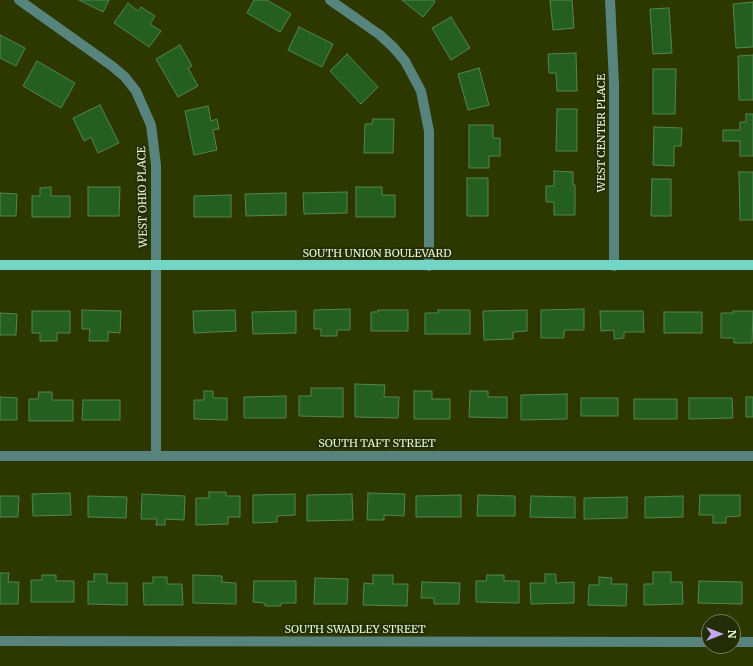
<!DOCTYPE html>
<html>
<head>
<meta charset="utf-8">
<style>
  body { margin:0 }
  #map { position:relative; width:753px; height:666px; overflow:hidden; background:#2c3800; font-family:Merriweather,serif }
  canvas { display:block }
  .north { position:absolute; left:701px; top:614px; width:40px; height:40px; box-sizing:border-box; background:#232d07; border:1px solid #737d58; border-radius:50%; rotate:90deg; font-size:11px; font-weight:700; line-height:16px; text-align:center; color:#eaf6d2 }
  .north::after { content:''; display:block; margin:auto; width:14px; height:18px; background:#c4a7f1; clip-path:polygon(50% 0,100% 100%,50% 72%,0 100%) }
</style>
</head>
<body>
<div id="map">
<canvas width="753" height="666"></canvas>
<div class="north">N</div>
</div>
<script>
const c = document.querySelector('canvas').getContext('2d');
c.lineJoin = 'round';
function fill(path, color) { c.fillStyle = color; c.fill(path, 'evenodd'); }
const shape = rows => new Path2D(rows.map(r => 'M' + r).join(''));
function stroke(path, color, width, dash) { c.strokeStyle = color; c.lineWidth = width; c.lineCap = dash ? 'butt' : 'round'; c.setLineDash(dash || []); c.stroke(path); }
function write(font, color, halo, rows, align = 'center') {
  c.font = font + ' Merriweather,serif'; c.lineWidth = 3.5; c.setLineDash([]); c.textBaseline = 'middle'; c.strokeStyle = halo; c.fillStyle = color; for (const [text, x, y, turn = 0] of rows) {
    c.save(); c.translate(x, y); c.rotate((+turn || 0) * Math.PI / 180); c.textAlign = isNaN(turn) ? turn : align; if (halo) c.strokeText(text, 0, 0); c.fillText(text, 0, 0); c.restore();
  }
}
const building = shape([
  [79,0,109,0,103,12,79,0],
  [254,0,267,0,291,14,280,32,247,13,254,0],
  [402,0,434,0,435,2,423,17,402,0],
  [550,0,572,0,574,28,553,30,550,0],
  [753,2,753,47,736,48,733,4,753,2],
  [128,3,138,11,141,7,155,16,150,24,161,31,149,47,114,23,128,3],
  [669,8,672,53,653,54,650,9,669,8],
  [451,17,470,48,451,60,432,28,451,17],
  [299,27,333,44,322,67,288,50,299,27],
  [0,35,25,48,16,66,0,58,0,35],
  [180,45,192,66,188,68,198,86,178,97,156,59,180,45],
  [576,53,577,91,557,91,556,73,549,73,548,54,576,53],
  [347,54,378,87,361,104,330,71,347,54],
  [753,55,753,100,739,100,738,56,753,55],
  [37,61,75,83,61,108,23,86,37,61],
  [479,68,489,105,468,110,458,74,479,68],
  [653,69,676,69,675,114,653,114,653,69],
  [100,105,119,143,98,153,91,137,84,141,73,118,100,105],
  [208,106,211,121,217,119,219,129,213,130,217,150,194,155,185,111,208,106],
  [557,109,577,109,577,151,556,151,557,109],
  [746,114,753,114,753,156,740,156,740,141,723,141,723,130,740,130,740,122,746,122,746,114],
  [373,119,394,119,393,153,364,153,365,124,372,124,373,119],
  [469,125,493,125,493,138,500,138,500,156,489,156,489,168,469,168,469,125],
  [654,127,682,128,681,146,674,146,674,166,653,165,654,127],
  [554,171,573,172,573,185,575,185,575,215,554,215,554,202,546,202,546,186,554,186,554,171],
  [739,172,753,172,753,220,740,220,739,172],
  [467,178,488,178,488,216,467,216,467,178],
  [652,179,671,179,671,216,651,216,652,179],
  [51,187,51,196,70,196,70,217,32,217,32,196,40,196,40,188,51,187],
  [88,187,120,187,119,216,88,216,88,187],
  [356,187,382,187,382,195,395,195,395,217,356,217,356,187],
  [347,192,347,213,304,214,303,193,347,192],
  [0,193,17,194,16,216,0,216,0,193],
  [286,193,286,215,246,216,245,194,286,193],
  [231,195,231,217,194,217,194,196,231,195],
  [350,309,350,330,337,330,337,336,321,336,321,329,314,329,314,310,350,309],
  [584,309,584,330,564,330,564,338,541,338,541,310,584,309],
  [82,310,121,311,120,333,108,332,108,341,89,341,90,329,82,329,82,310],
  [235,310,236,331,194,333,193,311,235,310],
  [378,310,408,310,408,331,371,331,371,312,378,312,378,310],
  [438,310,470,310,470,334,425,334,425,313,438,313,438,310],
  [527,310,527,331,513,332,513,339,484,340,483,311,527,310],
  [32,311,70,311,70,333,57,333,57,341,40,341,40,333,32,333,32,311],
  [296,311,296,333,253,334,252,312,296,311],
  [600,311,643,311,644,332,624,332,624,338,614,339,614,330,601,331,600,311],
  [733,311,753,311,752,343,734,343,734,338,721,338,721,313,734,313,733,311],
  [664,312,702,312,702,333,664,333,664,312],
  [0,313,17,314,16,335,0,335,0,313],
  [355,384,385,385,384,397,399,397,398,418,355,417,355,384],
  [311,388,343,388,343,417,299,416,299,396,311,396,311,388],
  [204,391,213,391,213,398,227,398,227,420,194,419,194,400,204,400,204,391],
  [414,391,432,391,432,399,450,399,450,419,414,419,414,391],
  [470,391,488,391,488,397,507,397,507,418,469,417,470,391],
  [39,392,52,392,52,400,73,400,73,421,29,421,29,399,38,399,39,392],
  [567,394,567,419,521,420,521,395,567,394],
  [286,396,286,418,244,418,244,397,286,396],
  [0,397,17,398,17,420,0,420,0,397],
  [746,397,753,397,753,417,746,417,746,397],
  [581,398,618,398,618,416,581,416,581,398],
  [689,398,732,398,733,418,689,419,689,398],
  [634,399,677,399,677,419,634,419,634,399],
  [83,400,120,400,120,420,82,420,83,400],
  [209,492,226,492,226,496,240,496,240,517,228,517,228,524,196,525,196,498,209,498,209,492],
  [70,493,71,515,33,516,32,494,70,493],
  [368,493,405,494,404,516,384,515,384,520,367,520,368,493],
  [142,494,185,496,184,520,165,519,165,525,156,525,157,519,141,519,142,494],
  [295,494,295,515,277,516,277,522,253,523,253,495,295,494],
  [352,494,353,520,307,521,307,495,352,494],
  [461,495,461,517,416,517,416,496,461,495],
  [478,495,515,496,515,516,477,516,478,495],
  [700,495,740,495,740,516,726,517,726,523,713,523,713,515,699,515,700,495],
  [0,496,19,496,18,517,0,517,0,496],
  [88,496,127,497,126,518,88,517,88,496],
  [531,496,575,497,575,518,530,517,531,496],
  [683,496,683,517,645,518,645,497,683,496],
  [627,497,627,518,584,519,584,498,627,497],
  [653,572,671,572,671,582,682,582,683,604,644,605,644,584,653,584,653,572],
  [0,573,9,573,8,582,19,582,18,604,0,604,0,573],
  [94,574,107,574,107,583,127,583,127,605,88,604,88,581,94,582,94,574],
  [545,574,556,574,556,583,574,582,574,603,531,604,530,583,545,583,545,574],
  [42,575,56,575,56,581,74,581,74,602,31,602,31,580,42,580,42,575],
  [193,575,222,576,222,582,236,583,236,604,193,603,193,575],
  [373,575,393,575,393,584,408,584,407,606,363,605,364,583,373,584,373,575],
  [487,575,504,575,504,581,519,581,519,603,476,602,476,581,486,581,487,575],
  [153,577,167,577,167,584,182,584,183,605,144,605,143,583,153,583,153,577],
  [599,577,612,578,611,584,627,584,626,606,588,605,589,585,599,585,599,577],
  [315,578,348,579,347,604,314,604,315,578],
  [254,581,296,581,296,603,281,603,281,606,265,606,265,603,253,602,254,581],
  [699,581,742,582,742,604,698,603,699,581],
  [422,582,460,583,459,604,434,604,434,598,421,598,422,582]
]);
const minor = shape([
  [19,0,112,66,125,77,136,91,151,125,156,165,156,456],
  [330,0,380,35,393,47,405,61,421,91,429,131,429,266],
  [610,0,614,84,614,266],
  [0,456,753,456],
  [0,641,709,642],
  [733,642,753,642]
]);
const major = shape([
  [0,265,753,265]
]);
const streetNames = [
  ["WEST CENTER PLACE",602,133,-90],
  ["WEST OHIO PLACE",143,197,-91],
  ["SOUTH UNION BOULEVARD",377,254],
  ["SOUTH TAFT STREET",377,444],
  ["SOUTH SWADLEY STREET",355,630]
];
fill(building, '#245f20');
stroke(building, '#54864f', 1);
stroke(minor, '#57847c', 10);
stroke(major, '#72d5c5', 10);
write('11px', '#eaf6d2', '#232d07', streetNames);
</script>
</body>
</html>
